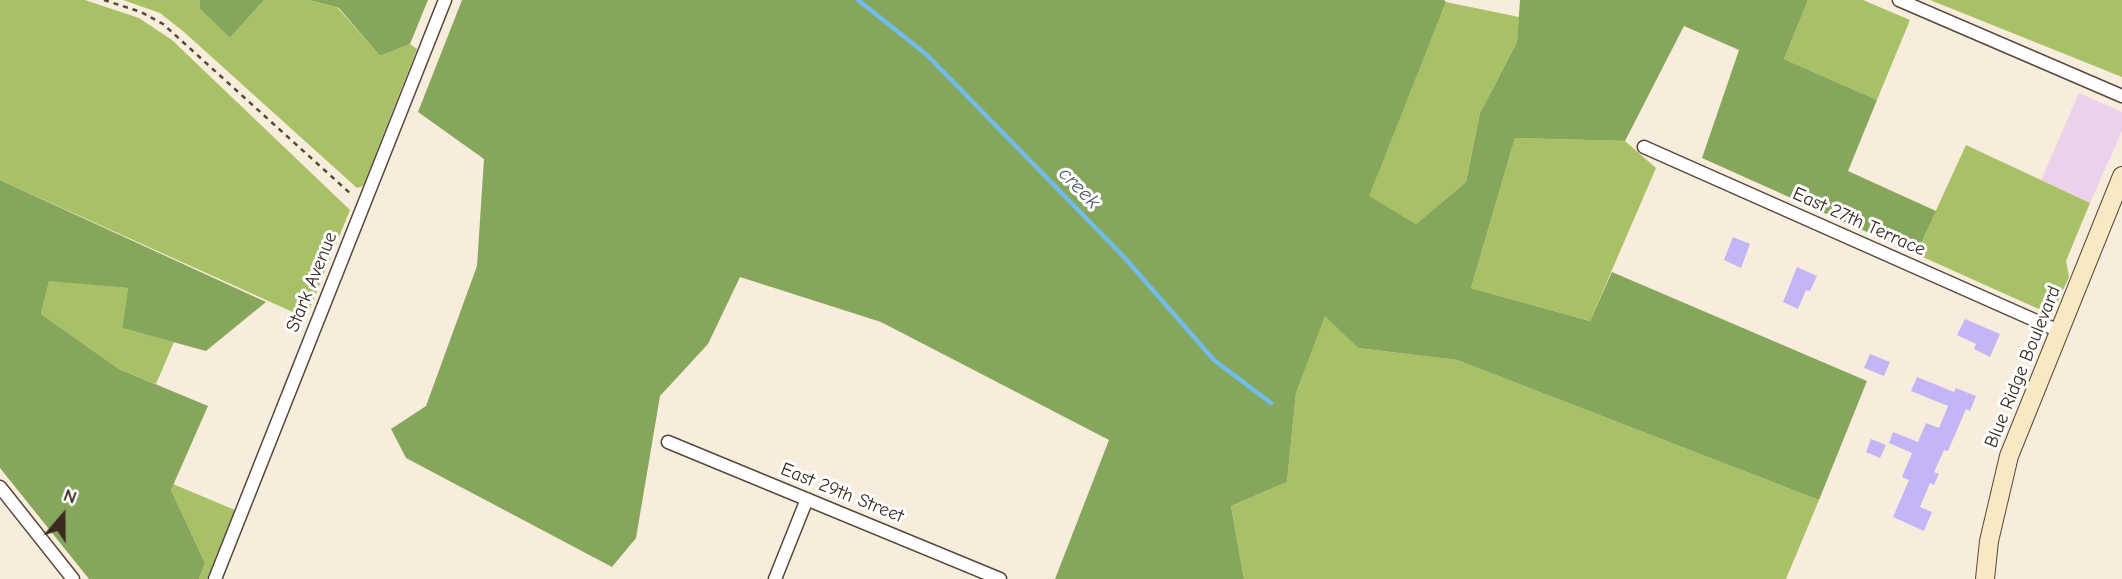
<!DOCTYPE html>
<html>
<head>
<meta charset="utf-8">
<style>
  body { margin:0 }
  #map { position:relative; width:2122px; height:579px; overflow:hidden; background:#f8eddc; font-family:"Comic Neue",sans-serif }
  canvas { display:block }
  .north { position:absolute; left:28px; top:481px; width:70px; height:70px; -webkit-text-stroke:5px #fff; paint-order:stroke; rotate:20deg; font-size:19px; font-weight:700; line-height:28px; text-align:center; color:#3b2a1e }
  .north::after { content:''; display:block; margin:auto; width:24px; height:32px; background:#3b2a1e; clip-path:polygon(50% 0,100% 100%,50% 72%,0 100%) }
</style>
</head>
<body>
<div id="map">
<canvas width="2122" height="579"></canvas>
<div class="north">N</div>
</div>
<script>
const c = document.querySelector('canvas').getContext('2d');
c.lineJoin = 'round';
function fill(path, color) { c.fillStyle = color; c.fill(path, 'evenodd'); }
const shape = rows => new Path2D(rows.map(r => 'M' + r).join(''));
function stroke(path, color, width, dash) { c.strokeStyle = color; c.lineWidth = width; c.lineCap = dash ? 'butt' : 'round'; c.setLineDash(dash || []); c.stroke(path); }
function write(font, color, halo, rows, align = 'center') {
  c.font = font + ' "Comic Neue",sans-serif'; c.lineWidth = 6; c.setLineDash([]); c.textBaseline = 'middle'; c.strokeStyle = halo; c.fillStyle = color; for (const [text, x, y, turn = 0] of rows) {
    c.save(); c.translate(x, y); c.rotate((+turn || 0) * Math.PI / 180); c.textAlign = isNaN(turn) ? turn : align; if (halo) c.strokeText(text, 0, 0); c.fillText(text, 0, 0); c.restore();
  }
}
const built = shape([
  [2079,93,2122,112,2122,131,2090,203,2041,180]
]);
const green = shape([
  [0,0,85,0,139,18,172,40,350,210,306,318,0,180],
  [123,0,200,0,200,9,230,38,264,0,309,0,338,8,380,56,410,44,417,49,363,186,357,188,184,32,160,13],
  [1808,0,1863,0,1910,20,1877,100,1784,59],
  [1930,0,2122,0,2122,77],
  [1446,2,1519,17,1517,42,1480,113,1466,182,1416,224,1368,196],
  [1515,138,1625,141,1656,168,1590,321,1471,288],
  [1966,145,2090,203,2066,261,2069,277,2052,315,1916,254],
  [49,280,128,288,122,328,174,342,156,384,119,369,41,314],
  [1325,315,1358,348,1457,360,1819,500,1786,579,1244,579,1231,506,1287,482,1296,393],
  [173,484,235,510,207,579,199,579,205,563,171,490]
]);
const forest = shape([
  [200,0,264,0,230,38,200,9],
  [309,0,428,0,410,44,380,56,339,8],
  [462,0,1444,0,1446,2,1369,196,1416,224,1466,182,1480,113,1517,42,1520,0,1808,0,1784,59,1877,100,1848,171,1936,211,1916,254,1702,158,1739,50,1684,26,1625,141,1515,138,1471,288,1590,321,1612,272,1867,381,1819,500,1457,360,1358,348,1325,316,1296,393,1287,482,1231,506,1244,579,1055,579,1109,440,881,322,740,277,708,344,660,396,636,538,612,567,406,458,391,429,426,406,477,266,484,159,418,112],
  [0,180,266,302,206,351,122,328,128,288,49,281,41,314,119,369,208,406,171,490,205,563,199,579,89,579,0,468]
]);
const stream = shape([
  [858,0,926,54,1124,257,1214,360,1271,403]
]);
const building = shape([
  [1733,237,1750,244,1741,268,1724,260],
  [1797,267,1817,276,1810,291,1806,290,1798,309,1783,302],
  [1965,319,2000,334,1990,357,1974,349,1976,344,1957,335],
  [1870,354,1890,362,1884,376,1864,368],
  [1917,377,1954,392,1956,388,1976,396,1970,411,1966,409,1948,451,1944,450,1934,472,1939,474,1934,485,1930,483,1920,507,1932,512,1924,531,1893,517,1909,480,1902,477,1912,453,1889,443,1893,432,1918,442,1926,423,1939,428,1948,406,1911,391],
  [1871,439,1886,445,1880,458,1866,452]
]);
const path = shape([
  [104,0,141,12,163,24,352,195]
]);
const street = shape([
  [1899,0,2122,96],
  [1644,147,2059,331],
  [668,442,1000,579],
  [0,487,73,579],
  [215,579,445,0],
  [775,579,807,499]
]);
const secondary = shape([
  [1985,579,1989,541,2009,456,2122,176]
]);
const streetNames = [
  ["East 27th Terrace",1859,222,24],
  ["Stark Avenue",312,282,-68],
  ["Blue Ridge Boulevard",2023,367,-68],
  ["East 29th Street",842,493,22]
];
const waterNames = [
  ["creek",1079,188,46]
];
fill(built, '#ecd1ea');
fill(green, '#a9c166');
fill(forest, '#86a75b');
stroke(stream, '#72bceb', 4.5);
fill(building, '#c4b5f7');
stroke(street, '#57473a', 15);
stroke(secondary, '#57473a', 20);
stroke(path, '#57473a', 2.5, [5, 5]);
stroke(street, '#fff', 12);
stroke(secondary, '#f8e8c3', 18);
write('19px', '#3b2a1e', '#fff', streetNames);
write('italic 21px', '#4e5d66', '#fff', waterNames);
</script>
</body>
</html>
